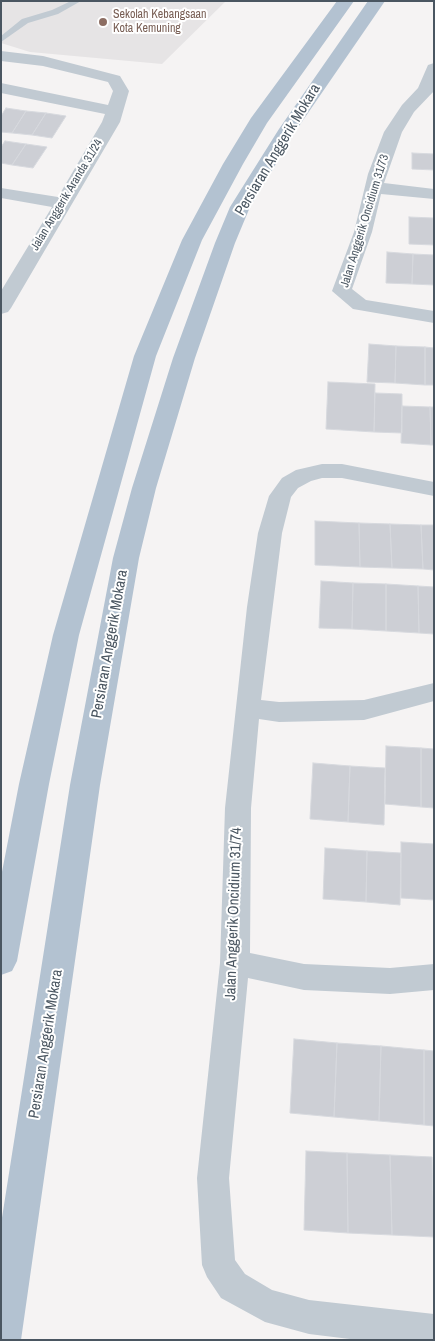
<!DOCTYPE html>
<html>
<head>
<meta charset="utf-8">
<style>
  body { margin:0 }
  #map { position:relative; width:435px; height:1341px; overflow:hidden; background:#f5f3f3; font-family:"Archivo Narrow",sans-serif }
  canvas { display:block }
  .frame { position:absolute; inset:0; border:2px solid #4a5661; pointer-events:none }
</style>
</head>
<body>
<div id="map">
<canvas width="435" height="1341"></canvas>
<div class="frame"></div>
</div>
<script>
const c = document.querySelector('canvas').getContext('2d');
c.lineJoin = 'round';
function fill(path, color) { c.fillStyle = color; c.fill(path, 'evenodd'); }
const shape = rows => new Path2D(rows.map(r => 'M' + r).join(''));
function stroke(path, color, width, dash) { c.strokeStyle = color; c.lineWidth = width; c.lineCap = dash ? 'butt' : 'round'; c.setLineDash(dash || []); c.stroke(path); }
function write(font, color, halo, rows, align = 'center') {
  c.font = font + ' "Archivo Narrow",sans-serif'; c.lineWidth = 4; c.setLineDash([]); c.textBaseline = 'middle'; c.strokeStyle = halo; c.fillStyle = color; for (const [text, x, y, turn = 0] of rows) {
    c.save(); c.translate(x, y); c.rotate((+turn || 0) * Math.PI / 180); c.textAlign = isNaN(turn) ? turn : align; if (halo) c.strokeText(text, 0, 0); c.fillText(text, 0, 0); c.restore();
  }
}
const education = shape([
  [1,1,226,1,162,64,30,52,1,43]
]);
const building = shape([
  [6,108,26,111,12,133,1,132,1,116,6,108],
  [26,111,46,113,32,135,12,133,26,111],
  [46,113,66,116,52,138,32,135,46,113],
  [5,141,26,144,12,165,1,163,1,147,5,141],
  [26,144,47,147,33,168,12,165,26,144],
  [412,153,434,154,434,170,412,169,412,153],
  [409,217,433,218,434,245,409,244,409,217],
  [387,252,413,254,412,284,386,283,387,252],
  [413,254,434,255,434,285,412,284,413,254],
  [369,344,396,346,395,383,367,382,369,344],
  [396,346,425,347,425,385,395,383,396,346],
  [425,347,434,348,434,385,425,385,425,347],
  [328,382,375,384,374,432,326,429,328,382],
  [375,393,402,394,402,433,374,432,375,393],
  [402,406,430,407,431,445,401,443,402,406],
  [430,407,434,407,434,445,431,445,430,407],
  [315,521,359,523,360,567,315,565,315,521],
  [359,523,390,524,392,568,360,567,359,523],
  [390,524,421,525,423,569,392,568,390,524],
  [421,525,434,525,434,570,423,569,421,525],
  [321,581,353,583,352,629,319,628,321,581],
  [353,583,386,584,386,631,352,629,353,583],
  [386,584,418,586,419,633,386,631,386,584],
  [418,586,434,587,434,634,419,633,418,586],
  [386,746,421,748,421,807,385,804,386,746],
  [421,748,434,749,434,808,421,807,421,748],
  [313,763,350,766,348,822,310,819,313,763],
  [350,766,385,768,384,825,348,822,350,766],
  [401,842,434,844,434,900,401,898,401,842],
  [325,848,367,851,366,902,323,899,325,848],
  [367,851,401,853,400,905,366,902,367,851],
  [294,1039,337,1043,334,1117,290,1113,294,1039],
  [337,1043,381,1046,379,1121,334,1117,337,1043],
  [381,1046,424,1050,424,1125,379,1121,381,1046],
  [424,1050,434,1051,434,1126,424,1125,424,1050],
  [306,1151,347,1153,348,1233,304,1230,306,1151],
  [347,1153,390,1155,392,1235,348,1233,347,1153],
  [390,1155,432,1157,434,1237,392,1235,390,1155]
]);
const service = shape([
  [71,1,81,1,58,14,28,23,1,42,1,36,22,19,52,10,71,1]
]);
const minor = shape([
  [1,51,43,56,120,76,129,91,120,122,11,308,8,312,1,314,1,291,52,207,1,198,1,188,58,197,102,122,105,114,1,93,1,83,108,105,113,91,108,82,84,76,43,66,1,61,1,51],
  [434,63,434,91,414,112,402,132,384,183,434,189,434,199,381,194,372,232,352,289,366,300,434,311,434,323,353,309,332,291,354,232,368,174,384,132,402,105,418,88,428,65,434,63],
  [322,464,342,464,434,482,434,496,342,478,322,478,311,481,298,488,291,497,282,533,261,700,279,702,364,700,434,683,434,701,364,720,279,722,259,719,251,808,250,953,304,964,390,968,434,964,434,990,390,994,304,990,248,978,229,1178,235,1260,245,1274,272,1290,309,1300,434,1314,434,1340,358,1340,309,1334,265,1322,221,1298,207,1277,202,1265,197,1178,220,963,225,808,247,607,258,533,269,496,282,478,296,470,322,464]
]);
const primary = shape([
  [337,1,354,1,267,123,243,164,202,240,156,356,79,635,49,784,17,961,12,971,1,975,1,877,19,784,53,635,134,356,182,240,223,164,251,118,337,1],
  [368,1,385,1,297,129,250,207,235,243,195,358,156,488,139,558,100,785,21,1340,1,1340,1,1224,70,785,113,558,132,488,173,358,215,243,230,207,279,129,368,1]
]);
const markers = [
  [103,22,5,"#8d6e63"]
];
const farEducationnames = [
  ["Sekolah Kebangsaan",113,15],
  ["Kota Kemuning",113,29]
];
const farStreetnames = [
  ["Jalan Anggerik Aranda 31/24",67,195,-59],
  ["Jalan Anggerik Oncidium 31/73",365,221,-73]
];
const streetNames = [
  ["Persiaran Anggerik Mokara",278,150,-59],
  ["Persiaran Anggerik Mokara",110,644,-80],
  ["Jalan Anggerik Oncidium 31/74",234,914,-88],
  ["Persiaran Anggerik Mokara",46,1044,-81]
];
fill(education, '#e6e4e5');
fill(building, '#cdcfd5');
stroke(building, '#d7d9de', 1);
fill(service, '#c1cad2');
fill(minor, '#c1cad2');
fill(primary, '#b3c2d1');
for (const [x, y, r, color] of markers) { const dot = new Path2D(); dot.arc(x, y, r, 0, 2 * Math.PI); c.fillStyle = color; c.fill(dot); stroke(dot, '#fff', 2); }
write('12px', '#785e54', '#fff', farEducationnames, 'left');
write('12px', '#4a5661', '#fff', farStreetnames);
write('15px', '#4a5661', '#fff', streetNames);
</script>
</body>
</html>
